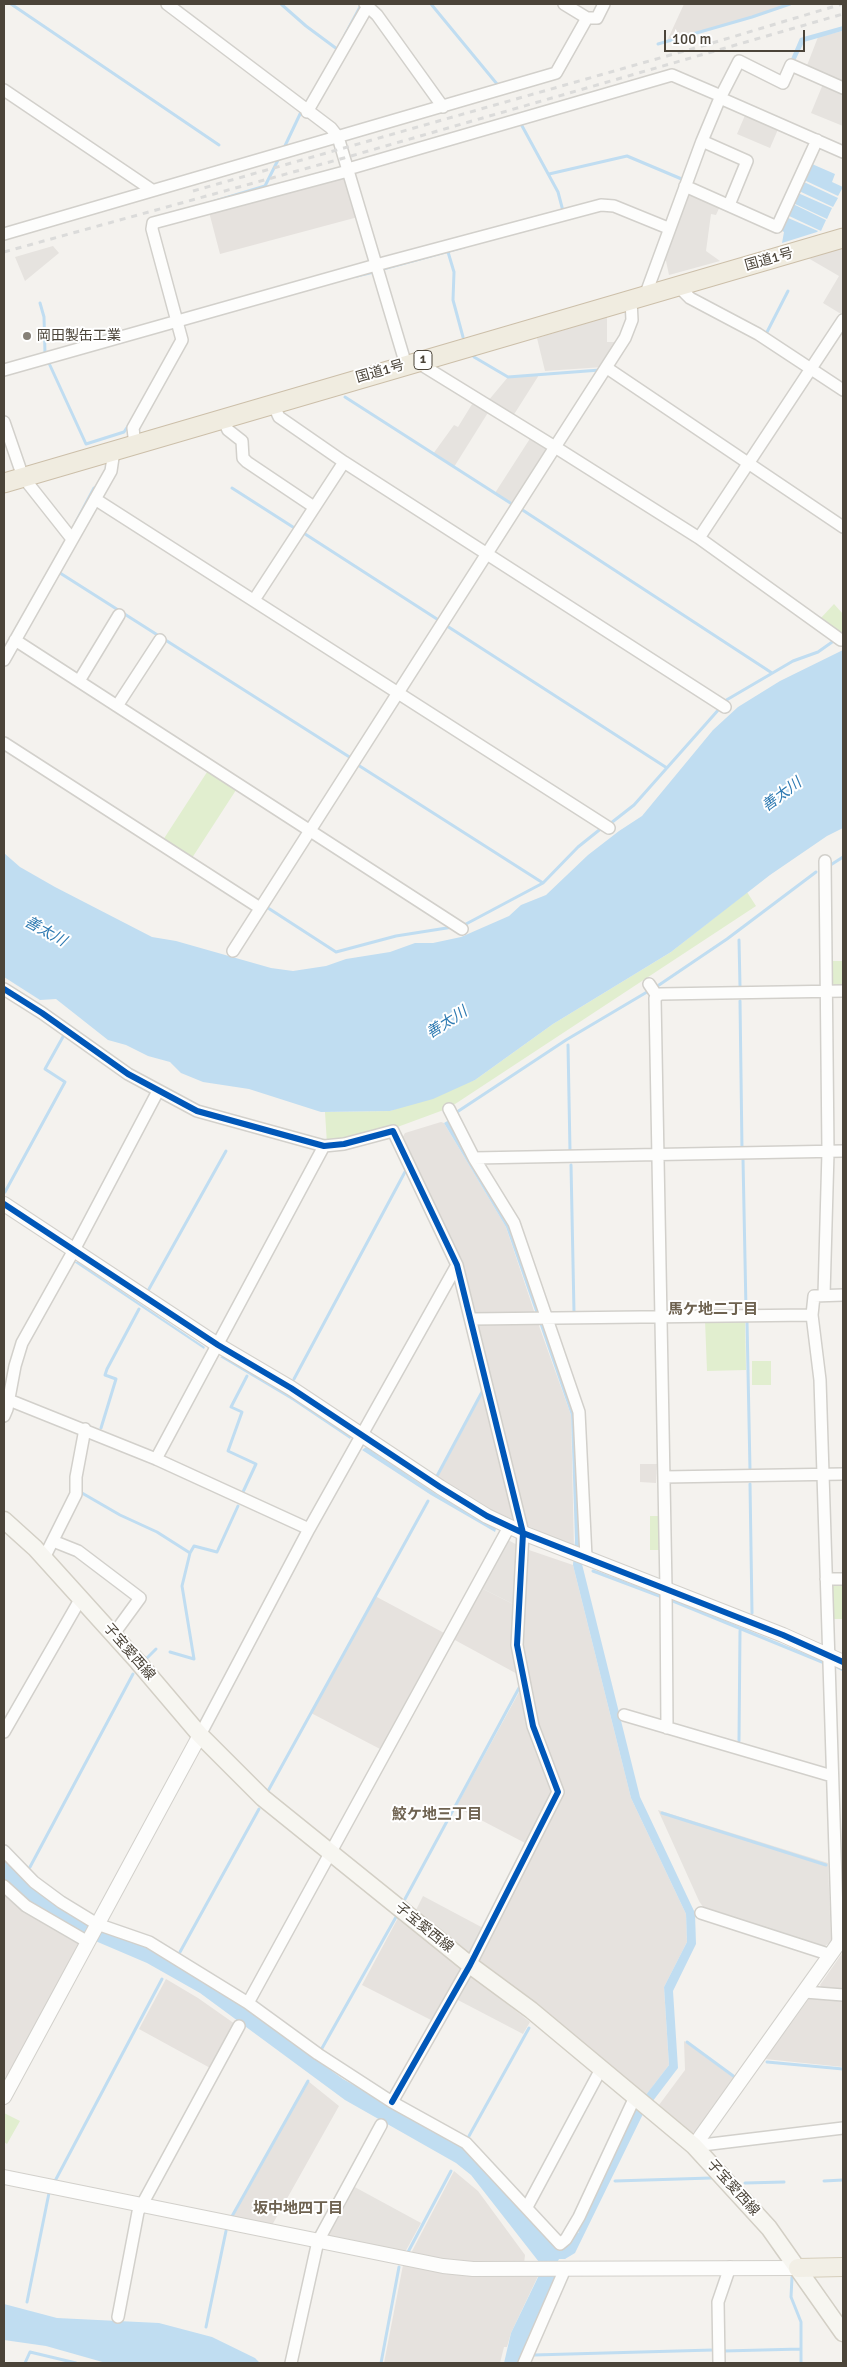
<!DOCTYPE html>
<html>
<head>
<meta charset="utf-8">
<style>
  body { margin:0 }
  #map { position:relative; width:847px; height:2367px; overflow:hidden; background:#f4f2ee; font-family:Signika,sans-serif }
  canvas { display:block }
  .frame { position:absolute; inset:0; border:5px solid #4b4439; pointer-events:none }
  .scale { position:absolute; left:664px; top:30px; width:141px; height:22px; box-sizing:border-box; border:2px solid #4b4439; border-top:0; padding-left:6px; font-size:15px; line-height:18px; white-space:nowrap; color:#4b4439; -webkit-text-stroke:4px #fff; paint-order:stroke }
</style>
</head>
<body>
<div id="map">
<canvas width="847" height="2367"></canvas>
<div class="frame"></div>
<div class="scale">100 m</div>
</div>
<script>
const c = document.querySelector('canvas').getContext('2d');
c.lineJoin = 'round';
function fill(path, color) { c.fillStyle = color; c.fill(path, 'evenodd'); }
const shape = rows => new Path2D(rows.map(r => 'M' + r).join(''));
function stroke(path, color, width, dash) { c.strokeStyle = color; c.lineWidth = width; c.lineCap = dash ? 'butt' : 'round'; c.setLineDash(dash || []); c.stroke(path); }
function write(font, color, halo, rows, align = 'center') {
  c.font = font + ' Signika,"Noto Sans JP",sans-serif'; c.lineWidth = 4; c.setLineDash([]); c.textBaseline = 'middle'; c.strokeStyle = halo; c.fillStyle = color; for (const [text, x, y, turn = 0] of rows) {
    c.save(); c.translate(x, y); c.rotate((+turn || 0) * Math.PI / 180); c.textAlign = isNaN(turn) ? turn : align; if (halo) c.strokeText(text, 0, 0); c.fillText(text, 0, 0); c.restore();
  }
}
const industrial = shape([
  [684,4,790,4,752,17,667,41],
  [338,175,347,179,358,217,220,254,209,212],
  [441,1122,444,1123,506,1227,535,1314,479,1314,472,1309,402,1138,405,1133],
  [478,1323,538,1323,571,1415,574,1548,528,1526,523,1516,475,1325],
  [484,1390,515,1512,512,1519,492,1511,437,1478],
  [640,1464,657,1464,656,1483,640,1482],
  [526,1549,573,1565,631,1798,686,1914,687,1942,664,1987,669,2065,646,2095,527,1996,477,1960,564,1793,537,1725,520,1643],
  [481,1588,517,1606,521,1676,453,1639],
  [375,1596,446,1634,382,1750,311,1713],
  [523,1685,555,1795,527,1844,456,1807],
  [4,1891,82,1941,4,2087],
  [398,1918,461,1968,431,2020,362,1985],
  [843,1952,843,1991,822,1989,820,1985],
  [166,1979,198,1998,235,2024,212,2069,139,2029],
  [810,1997,843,2000,843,2067,765,2059],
  [684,2041,737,2080,701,2130,692,2133,659,2105,685,2070],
  [308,2081,339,2106,271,2227,231,2219],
  [454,2171,478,2191,525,2255,524,2264,451,2262,410,2255],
  [403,2265,444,2271,539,2274,511,2333,507,2347,504,2347,500,2363,384,2363]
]);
const green = shape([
  [834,604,843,614,843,632,840,635,819,620],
  [209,769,238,787,192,858,163,840],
  [747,892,756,906,449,1108,392,1129,327,1144,325,1112,390,1111,475,1080,553,1024,671,952],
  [830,961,843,961,843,985,835,986,830,980],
  [745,1319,746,1370,707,1371,705,1320],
  [752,1361,771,1361,771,1385,752,1385],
  [650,1516,659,1516,660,1550,650,1550],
  [836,1583,843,1583,843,1619,832,1619,831,1587],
  [4,2113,20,2121,7,2144,4,2142]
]);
const parking = shape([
  [842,31,843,33,843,85,806,68,818,37],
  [823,84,843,93,843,126,811,113],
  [746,113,779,127,770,148,737,134],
  [690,190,721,204,716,215,711,214,706,251,720,261,669,275,666,261,662,259],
  [53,246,59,253,25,281,15,257],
  [843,247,843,311,841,314,823,303,839,276,808,258],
  [607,317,607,342,618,342,603,367,545,371,537,338],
  [539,375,513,416,488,401,508,377],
  [474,401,489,411,454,467,433,454,454,425,458,427],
  [531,437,548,447,548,451,515,506,495,493],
  [508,1540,521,1547,517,1606,481,1588],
  [658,1810,828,1863,831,1942,822,1948,705,1910,699,1901],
  [423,1896,485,1929,470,1956,415,1912],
  [469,1974,530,2022,523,2034,456,1999],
  [351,2185,421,2223,404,2254,325,2238]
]);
const water = shape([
  [843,26,843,33,842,31,804,42,795,61,791,59,800,38],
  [812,164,835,174,832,182,843,187,838,196,804,180],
  [804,182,838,198,833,207,799,191],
  [798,193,832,208,827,219,793,203],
  [793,204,826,220,821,231,787,215],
  [786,217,818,231,817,232,782,243,784,232,779,229],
  [843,650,843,828,827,836,770,875,671,952,553,1024,475,1080,433,1099,390,1111,321,1112,249,1089,203,1082,181,1073,170,1062,148,1056,126,1045,108,1040,56,999,40,1000,4,977,4,853,20,867,55,887,152,937,176,941,271,968,293,971,326,966,346,959,390,952,415,943,433,943,461,937,509,916,521,905,546,895,588,855,619,831,642,816,713,730,738,707,780,681],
  [449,1120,510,1226,576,1414,582,1564,640,1797,695,1913,696,1944,673,1991,678,2068,643,2114,575,2253,565,2259,559,2259,557,2263,559,2270,521,2363,504,2363,511,2333,541,2271,539,2262,471,2175,456,2163,345,2100,200,1993,147,1963,93,1940,22,1898,4,1880,4,1860,18,1874,95,1929,153,1949,230,1998,343,2079,462,2146,490,2171,556,2249,560,2249,576,2231,579,2233,577,2229,635,2109,669,2065,664,1987,687,1942,686,1914,631,1798,573,1565,575,1540,571,1415,506,1227,444,1123],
  [74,1262,78,1262,205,1347,204,1349],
  [223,1356,293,1397,351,1437,350,1439,292,1400,220,1357],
  [366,1447,433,1492,496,1529,495,1532,431,1495,362,1450],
  [4,2304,57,2318,159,2323,212,2337,255,2358,260,2363,106,2363,46,2346,4,2340]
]);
const stream = shape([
  [11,4,219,145],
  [281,4,306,26,337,49],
  [431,4,497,84],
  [345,35,361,5],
  [658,44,752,17,790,4],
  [521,124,558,192,563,211],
  [283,150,301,112],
  [549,174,627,156,684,180],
  [212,202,265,186,278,160],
  [448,252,454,272,453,300,463,337],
  [383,269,464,247],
  [357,276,374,272],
  [40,303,44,317,45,353],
  [766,334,788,291],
  [474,357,508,377,600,370],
  [50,361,48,361,86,444,124,432,130,423],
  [345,397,515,506],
  [232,488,296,529],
  [521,509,772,673],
  [76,522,94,488],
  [302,532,440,621],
  [60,573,351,758],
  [447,626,667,768],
  [723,702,793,661,818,652,835,640],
  [358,765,543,883],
  [611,823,634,805,720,708],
  [829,866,843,857],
  [265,906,336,952,396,936,453,927],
  [466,924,543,883,578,847,603,827],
  [739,940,740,986],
  [659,985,727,939,816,872],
  [740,1001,742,1150],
  [568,1045,570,1151],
  [457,1112,566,1040,647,992],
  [743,1159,746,1310],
  [571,1165,574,1312],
  [5,1192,65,1082,45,1069,64,1035],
  [149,1289,226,1151],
  [747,1321,750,1470],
  [294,1379,406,1170],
  [101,1428,116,1379,105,1375,107,1369,139,1309],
  [437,1476,483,1390],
  [750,1484,752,1613],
  [243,1492,256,1464,228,1451,242,1412,231,1407,247,1376],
  [82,1493,120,1515,157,1532,190,1553],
  [593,1571,662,1597],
  [673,1601,822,1662],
  [170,1652,194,1659,182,1586,190,1553,194,1546,217,1552,238,1506],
  [146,1659,156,1649],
  [837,1667,843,1670],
  [739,1741,740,1631],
  [268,1791,428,1501],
  [662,1813,826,1865],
  [30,1867,133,1674],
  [405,1899,519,1688],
  [180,1952,259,1809],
  [687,2042,736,2078],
  [321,2050,396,1917],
  [767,2062,843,2069],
  [469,2136,529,2028],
  [55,2181,162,1979],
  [615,2181,711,2178],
  [824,2181,843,2180],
  [745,2183,784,2182],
  [231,2218,308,2081],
  [407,2254,451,2171],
  [792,2277,791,2297,801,2322,801,2363],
  [27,2302,49,2193],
  [206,2327,226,2231],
  [724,2351,801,2349],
  [534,2355,713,2350],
  [25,2363,30,2352,76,2363],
  [381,2363,399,2267]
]);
const minor = shape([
  [167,4,331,128,338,137,406,365],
  [365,4,377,15,443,107],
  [564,4,587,18,597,18,604,4],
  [4,90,152,190],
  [720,98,843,152],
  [307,112,369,4],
  [702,141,747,161,729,205],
  [348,169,672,75,721,96],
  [685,186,777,227,817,140],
  [4,234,556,73,587,18],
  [678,286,690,298,758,334,843,390],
  [645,296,702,141,720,98,739,61,783,83,791,65,843,88],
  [631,300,632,320,625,338,555,447,699,538,841,640],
  [607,368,843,527],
  [4,370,376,265,601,205,614,206,668,228],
  [273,404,279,417,344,462,725,707],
  [223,419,228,430,242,441,243,458,247,462,314,507],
  [4,422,23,477,72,539],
  [135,445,133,428,182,340,152,229,153,223,348,171],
  [95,499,609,828],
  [699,538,843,320],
  [254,600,344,462],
  [15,640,462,929],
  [4,660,111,471,114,451],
  [79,681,119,615],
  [117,706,160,640],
  [4,743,260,908],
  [233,951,555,447,417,362],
  [649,984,657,996],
  [4,989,42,1013,128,1074,197,1111,324,1146,344,1144,393,1131,457,1265,523,1533,517,1645,533,1726,558,1792,470,1965,392,2102],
  [449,1109,474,1158,843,1151],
  [474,1158,514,1223,579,1412,586,1557],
  [824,1295,828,1152,825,861],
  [471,1319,812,1315],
  [4,1398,156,1459,309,1529],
  [4,1416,7,1409,15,1366,22,1343,74,1250,158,1091],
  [156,1459,324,1146],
  [664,1477,843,1474],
  [53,1541,78,1551,140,1598,113,1635],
  [44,1558,76,1494,76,1477,85,1429],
  [826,1579,843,1579],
  [624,1715,832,1776],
  [667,1728,666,1588,655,998,660,994,843,991],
  [4,1732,81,1598],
  [200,1735,309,1529,457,1265],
  [4,1851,34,1882,61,1902,97,1924,149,1942,248,2003,318,2054,392,2102,466,2143,560,2244,566,2239,579,2217,635,2097],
  [4,1886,26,1906,88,1942],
  [701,1913,831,1955],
  [838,1945,820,1380,812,1315,814,1296,843,1295],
  [805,1992,843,1995],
  [248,2003,509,1527],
  [694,2146,843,2128],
  [527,2207,601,2069],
  [118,2317,138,2212,239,2026],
  [291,2363,318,2241,381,2125],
  [524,2363,565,2269],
  [719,2363,718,2302,730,2267]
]);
const tertiary = shape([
  [4,1204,218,1345,291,1388,440,1487,487,1516,523,1533,783,1635,843,1662],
  [4,2097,200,1735],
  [694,2146,843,1937],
  [4,2177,443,2266,473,2269,798,2268]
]);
const secondary = shape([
  [4,1520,35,1548,138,1662,200,1735,263,1798,470,1965,531,2010,694,2146,769,2228,843,2333]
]);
const primary = shape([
  [798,2268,843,2267]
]);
const trunk = shape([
  [4,483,843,238]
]);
const rail = shape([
  [193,191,709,44,842,4],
  [4,252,344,158,843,14]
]);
const cycleway = shape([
  [4,989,42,1013,128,1074,197,1111,324,1146,344,1144,393,1131,457,1265,523,1533,517,1645,533,1726,558,1792,470,1965,392,2102],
  [4,1204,218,1345,291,1388,440,1487,487,1516,523,1533,783,1635,843,1662]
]);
const markers = [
  [27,336,5,"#868178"]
];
const shields = [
  [423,360,18]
];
const shieldNames = [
  ["1",423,360]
];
const streetNames = [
  ["国道1号",769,260,-16],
  ["国道1号",380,372,-16],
  ["子宝愛西線",129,1652,49],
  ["子宝愛西線",424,1928,39],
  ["子宝愛西線",733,2188,48]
];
const poiNames = [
  ["岡田製缶工業",37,336]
];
const waterNames = [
  ["善太川",782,795,-37],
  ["善太川",45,932,29],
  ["善太川",447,1023,-33]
];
const neighbourhoodNames = [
  ["馬ケ地二丁目",713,1310],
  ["鮫ケ地三丁目",437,1815],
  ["坂中地四丁目",298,2209]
];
fill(industrial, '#e6e2de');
fill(green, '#e1eecf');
fill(parking, '#e6e3df');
fill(water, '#c0ddf1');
stroke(stream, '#c0ddf1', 3);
stroke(minor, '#d2d0cb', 14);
stroke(tertiary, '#d2d0cb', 16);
stroke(secondary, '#d3cfc5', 19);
stroke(primary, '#d6cebb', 20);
stroke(trunk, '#ccbfa9', 21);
stroke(minor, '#fdfdfc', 11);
stroke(tertiary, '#fdfdfc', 14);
stroke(secondary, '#f7f6f1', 16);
stroke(primary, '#f2efe6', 18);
stroke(trunk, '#f0ece0', 19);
stroke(rail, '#dbdbda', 3, [6, 6]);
stroke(cycleway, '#0057b8', 6);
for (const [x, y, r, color] of markers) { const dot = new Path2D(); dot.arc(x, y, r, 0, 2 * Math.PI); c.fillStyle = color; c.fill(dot); stroke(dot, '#fff', 2); }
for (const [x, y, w] of shields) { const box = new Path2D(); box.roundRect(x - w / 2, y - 9.5, w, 19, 4); c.fillStyle = '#fff'; c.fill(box); stroke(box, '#4b4439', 1); }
write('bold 12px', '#4b4439', null, shieldNames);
write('14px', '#4b4439', '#fff', streetNames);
write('14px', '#4b4439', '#fff', poiNames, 'left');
write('italic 15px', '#2e7ab2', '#fff', waterNames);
write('bold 15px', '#6e6250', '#fff', neighbourhoodNames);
</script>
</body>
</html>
